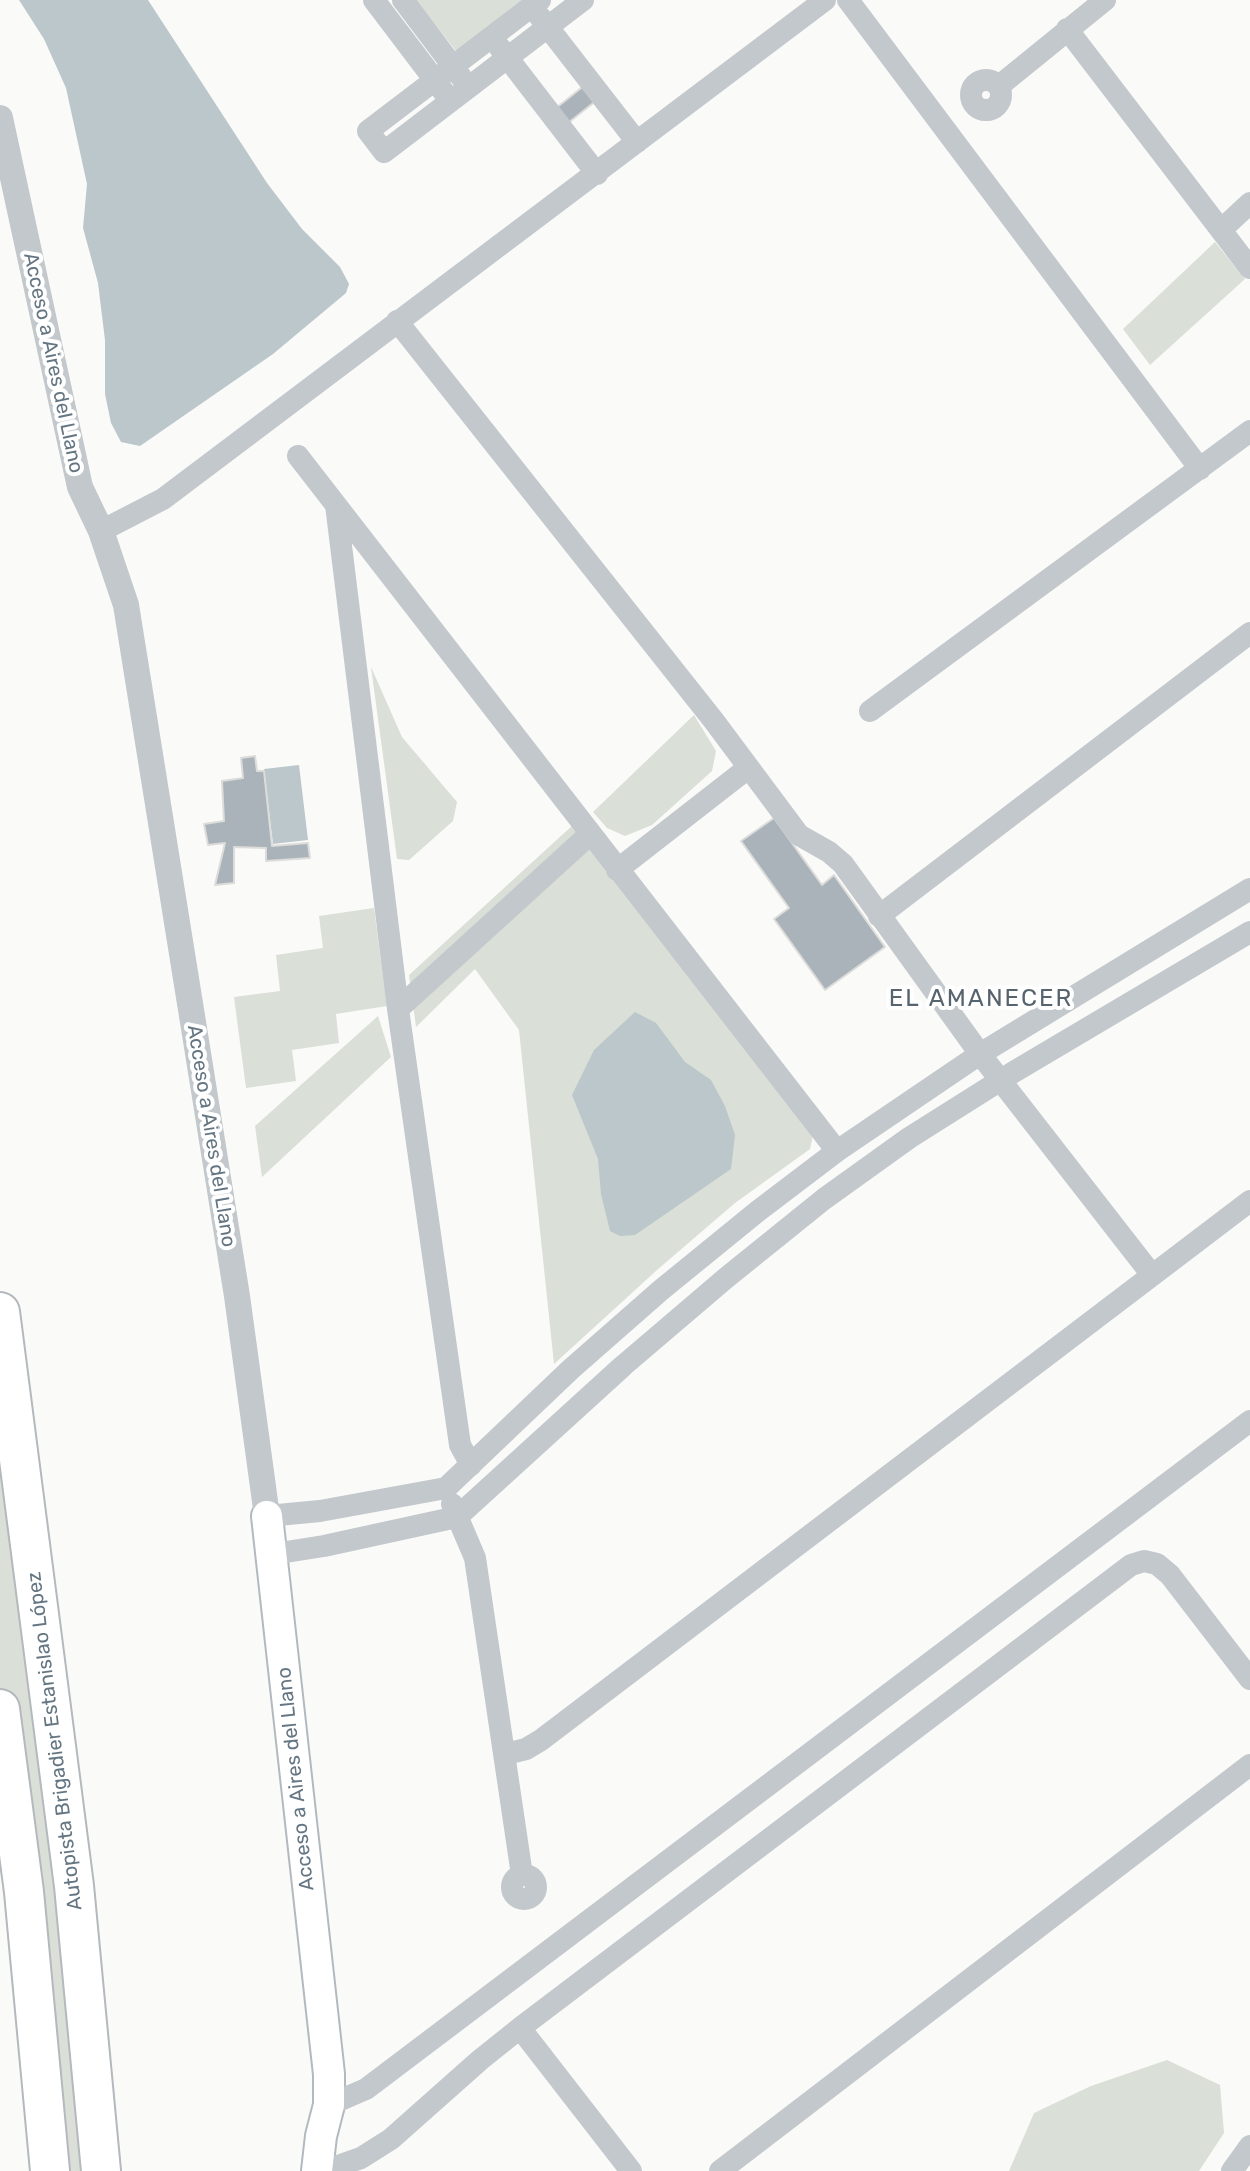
<!DOCTYPE html>
<html>
<head>
<meta charset="utf-8">
<style>
  body { margin:0 }
  canvas { display:block; background:#fafaf8 }
</style>
</head>
<body>
<canvas width="1250" height="2171"></canvas>
<script>
const c = document.querySelector('canvas').getContext('2d');
c.lineJoin = 'round';
function fill(path, color) { c.fillStyle = color; c.fill(path, 'evenodd'); }
const shape = rows => new Path2D(rows.map(r => 'M' + r).join(''));
function stroke(path, color, width, dash) { c.strokeStyle = color; c.lineWidth = width; c.lineCap = dash ? 'butt' : 'round'; c.setLineDash(dash || []); c.stroke(path); }
function write(font, color, halo, rows, align = 'center') {
  c.font = font + ' Rubik,sans-serif'; c.lineWidth = 8; c.setLineDash([]); c.textBaseline = 'middle'; c.strokeStyle = halo; c.fillStyle = color; for (const [text, x, y, turn = 0] of rows) {
    c.save(); c.translate(x, y); c.rotate((+turn || 0) * Math.PI / 180); c.textAlign = isNaN(turn) ? turn : align; if (halo) c.strokeText(text, 0, 0); c.fillText(text, 0, 0); c.restore();
  }
}
const green = shape([
  [416,0,528,0,456,51],
  [1215,242,1245,279,1150,365,1123,329],
  [371,667,402,737,457,802,453,821,409,860,397,859],
  [694,715,716,751,712,771,652,825,625,836,607,828,593,812],
  [574,824,813,1135,810,1149,735,1203,657,1270,554,1364,519,1030,475,969,416,1027,409,975],
  [374,908,387,1006,336,1014,339,1043,292,1050,296,1081,246,1088,234,997,280,991,276,955,323,948,319,916],
  [378,1016,391,1057,262,1177,255,1126],
  [0,1312,101,2171,50,2171,0,1709],
  [1167,2060,1220,2085,1224,2133,1199,2171,1009,2171,1034,2113,1091,2086]
]);
const water = shape([
  [19,0,148,0,267,183,302,229,340,267,349,284,346,293,273,354,140,446,121,442,111,423,105,394,105,340,98,283,83,228,87,184,66,88,44,39],
  [299,765,308,840,273,844,264,769],
  [635,1012,656,1023,685,1062,711,1080,725,1106,735,1135,731,1169,635,1235,620,1236,610,1231,601,1194,598,1159,572,1095,594,1050]
]);
const building = shape([
  [595,77,607,92,558,131,546,116,595,77],
  [255,756,257,771,264,771,272,846,308,843,310,858,266,861,266,848,234,847,234,883,215,885,225,843,208,845,204,824,224,821,222,781,243,778,241,758,255,756],
  [774,818,822,885,834,875,885,947,825,990,774,919,789,908,741,841,774,818]
]);
const minor = shape([
  [374,0,443,91],
  [403,0,461,77],
  [540,0,368,131,384,152,583,0],
  [848,0,1200,469],
  [540,17,637,142],
  [1067,29,1250,268],
  [500,48,597,174],
  '971 95a15 15 0 1 1 30 0a15 15 0 1 1-30 0Z',
  [999,86,1105,0],
  [1222,229,1250,203],
  [397,321,714,721,799,835,829,852,843,864,980,1054,1152,1275],
  [298,456,837,1151],
  [336,505,398,1009,460,1445,471,1465],
  [101,531,163,499,825,0],
  [870,711,1250,431],
  [617,870,748,768],
  [879,916,1250,633],
  [398,1009,589,835],
  [452,1504,475,1558,522,1875],
  [267,1516,320,1511,446,1488,571,1369,661,1290,758,1211,837,1151,980,1054,1250,889],
  [273,1554,324,1546,457,1517,624,1365,726,1278,824,1199,909,1138,1012,1073,1250,932],
  [506,1754,526,1749,541,1740,1250,1201],
  '512 1887a12 12 0 1 1 24 0a12 12 0 1 1-24 0Z',
  [520,2028,631,2171],
  [329,2105,366,2089,1250,1421],
  [324,2171,361,2158,391,2139,480,2060,520,2028,1131,1565,1144,1561,1157,1564,1170,1575,1250,1679],
  [720,2171,1250,1765],
  [1232,2171,1250,2146]
]);
const tertiary = shape([
  [0,118,80,487,101,531,126,605,237,1296,267,1516]
]);
const secondary = shape([
  [267,1516,329,2074,329,2105,321,2136,317,2171]
]);
const motorway = shape([
  [0,1312,74,1886,101,2171],
  [0,1709,24,1892,50,2171]
]);
const streetNames = [
  ["Acceso a Aires del Llano",53,363,78],
  ["Acceso a Aires del Llano",211,1136,81],
  ["Autopista Brigadier Estanislao López",55,1741,-97],
  ["Acceso a Aires del Llano",296,1779,-96]
];
const quarterNames = [
  ["EL AMANECER",981,999]
];
fill(green, '#dadfd7');
fill(water, '#bbc7cb');
fill(building, '#aab3b9');
stroke(building, '#dcdcda', 2);
stroke(secondary, '#b3babf', 34);
stroke(motorway, '#b4b9bd', 42);
stroke(minor, '#c3c8cc', 22);
stroke(tertiary, '#c3c8cc', 26);
stroke(secondary, '#fff', 30);
stroke(motorway, '#fff', 38);
write('20px', '#657683', '#fff', streetNames);
c.letterSpacing = '2px';
write('24px', '#57646e', '#fff', quarterNames);
c.letterSpacing = '0px';
</script>
</body>
</html>
